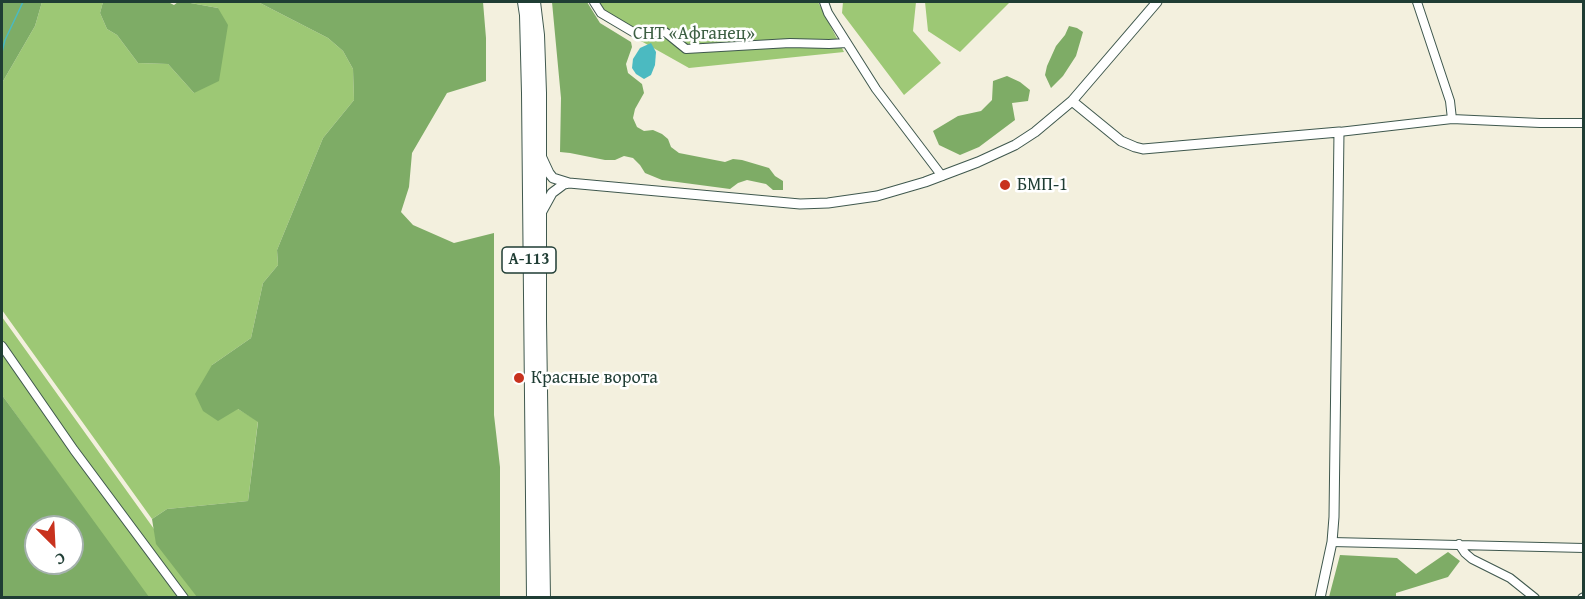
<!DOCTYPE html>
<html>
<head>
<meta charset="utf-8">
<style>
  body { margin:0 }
  #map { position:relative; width:1585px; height:599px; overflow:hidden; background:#f3f0de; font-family:"Gentium Book Plus",serif }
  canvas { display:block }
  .frame { position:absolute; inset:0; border:3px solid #1f3d34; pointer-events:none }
  .north { position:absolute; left:24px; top:515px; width:60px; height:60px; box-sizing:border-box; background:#fff; border:2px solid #a5b1ae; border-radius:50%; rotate:156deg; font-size:16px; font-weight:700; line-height:24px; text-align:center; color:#1f3d34 }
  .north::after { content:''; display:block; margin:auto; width:21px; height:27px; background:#c8321e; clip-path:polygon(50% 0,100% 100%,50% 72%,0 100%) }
</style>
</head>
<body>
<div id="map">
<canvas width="1585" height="599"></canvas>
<div class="frame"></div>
<div class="north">С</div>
</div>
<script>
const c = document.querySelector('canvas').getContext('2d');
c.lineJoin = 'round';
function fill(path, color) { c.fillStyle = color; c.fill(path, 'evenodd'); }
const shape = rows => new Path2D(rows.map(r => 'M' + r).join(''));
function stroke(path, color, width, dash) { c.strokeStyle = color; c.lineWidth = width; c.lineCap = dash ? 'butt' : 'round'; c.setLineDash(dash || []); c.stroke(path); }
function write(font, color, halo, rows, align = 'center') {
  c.font = font + ' "Gentium Book Plus",serif'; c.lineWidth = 5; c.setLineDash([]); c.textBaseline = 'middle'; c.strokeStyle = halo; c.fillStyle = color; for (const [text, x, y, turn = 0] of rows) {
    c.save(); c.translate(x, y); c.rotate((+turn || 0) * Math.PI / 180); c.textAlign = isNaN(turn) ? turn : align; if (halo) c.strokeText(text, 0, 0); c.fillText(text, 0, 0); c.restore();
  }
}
const green = shape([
  [42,2,103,2,100,13,107,29,117,35,138,63,168,64,194,93,218,8,185,2,258,2,328,38,343,51,353,69,354,100,323,138,277,250,278,265,263,283,251,338,212,365,238,409,258,421,248,501,167,509,152,519,2,310,2,83,35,26],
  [590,2,818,2,844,52,689,68,600,18],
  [843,2,916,2,913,31,941,63,904,95,842,13],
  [925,2,1010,2,960,52,928,31],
  [2,317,182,568,204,597,147,597,2,395]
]);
const forest = shape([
  [2,2,42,2,35,26,2,83],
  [103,2,168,2,174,5,178,2,185,2,218,8,228,25,219,81,194,93,168,64,138,63,117,35,107,29,100,13],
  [258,2,483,2,486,38,486,81,447,93,412,153,409,187,401,212,413,225,454,243,494,233,494,415,500,467,500,597,197,597,156,544,152,519,167,509,248,501,258,422,238,409,218,421,203,411,195,394,212,365,251,338,263,283,278,265,277,250,323,138,354,100,353,69,343,51,328,38],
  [552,2,587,2,600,23,631,42,632,47,626,64,628,73,642,84,644,93,635,109,633,118,637,127,644,131,653,130,662,134,668,139,671,147,679,153,725,162,733,159,742,160,769,168,775,176,783,181,783,190,773,190,766,184,747,180,738,183,730,189,662,180,645,173,640,165,633,158,624,156,615,160,605,160,570,153,560,152,561,98],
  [1069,26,1077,28,1083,32,1076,56,1063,76,1051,88,1045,75,1047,66,1056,46,1065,35],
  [1007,76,1020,82,1030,90,1028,101,1012,103,1015,120,979,147,960,155,939,145,933,131,958,116,981,111,992,100,993,81],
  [2,395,45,454,149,597,2,597],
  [36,527,72,527,72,563,36,563],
  [1448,552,1460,561,1448,577,1396,593,1396,597,1329,597,1340,555,1397,558,1416,574]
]);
const water = shape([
  [651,43,656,52,655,65,651,75,644,79,636,74,632,68,633,59,640,48]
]);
const stream = shape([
  [2,52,5,40,23,2]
]);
const minor = shape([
  [594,2,601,13,633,32,665,32,686,49,790,43,829,44,847,43],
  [824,2,828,13,876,89,942,176],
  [1417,2,1450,101,1452,119],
  [1339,132,1452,119,1540,123,1584,123],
  [2,346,74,450,184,598],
  [1332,542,1584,548],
  [1459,544,1465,553,1472,559,1510,578,1535,598],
  [1582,598,1584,597]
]);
const tertiary = shape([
  [1072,101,1121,141,1135,147,1143,149,1339,132,1334,517,1332,542,1320,598],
  [542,158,549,173,553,178,569,183,800,204,828,203,877,196,925,182,978,162,1015,145,1035,132,1072,101,1157,2],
  [541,213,552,193,564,184,569,183]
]);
const trunk = shape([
  [524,2,526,15,528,93,533,598],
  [534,2,538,35,540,93,540,321,544,598]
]);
const markers = [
  [1005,185,6,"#c8321e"],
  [519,378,6,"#c8321e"]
];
const shields = [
  [529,260,54]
];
const shieldNames = [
  ["А-113",529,260]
];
const parkNames = [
  ["СНТ «Афганец»",694,34]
];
const poiNames = [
  ["БМП-1",1017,185],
  ["Красные ворота",531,378]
];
fill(green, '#9dc875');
fill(forest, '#7eac66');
fill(water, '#4bbac1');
stroke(stream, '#4bbac1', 1.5);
stroke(minor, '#3f584e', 10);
stroke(tertiary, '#3f584e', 11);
stroke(trunk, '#3f584e', 14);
stroke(minor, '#fff', 8);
stroke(tertiary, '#fff', 9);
stroke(trunk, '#fff', 12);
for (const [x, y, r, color] of markers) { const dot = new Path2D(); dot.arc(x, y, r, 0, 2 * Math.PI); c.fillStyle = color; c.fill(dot); stroke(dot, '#fff', 2); }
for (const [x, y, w] of shields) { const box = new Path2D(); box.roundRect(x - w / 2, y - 13, w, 26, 4.5); c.fillStyle = '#fff'; c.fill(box); stroke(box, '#1f3d34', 1.5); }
write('bold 16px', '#1f3d34', null, shieldNames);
write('18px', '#3e6044', '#fff', parkNames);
write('18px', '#1f3d34', '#fff', poiNames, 'left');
</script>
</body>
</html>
